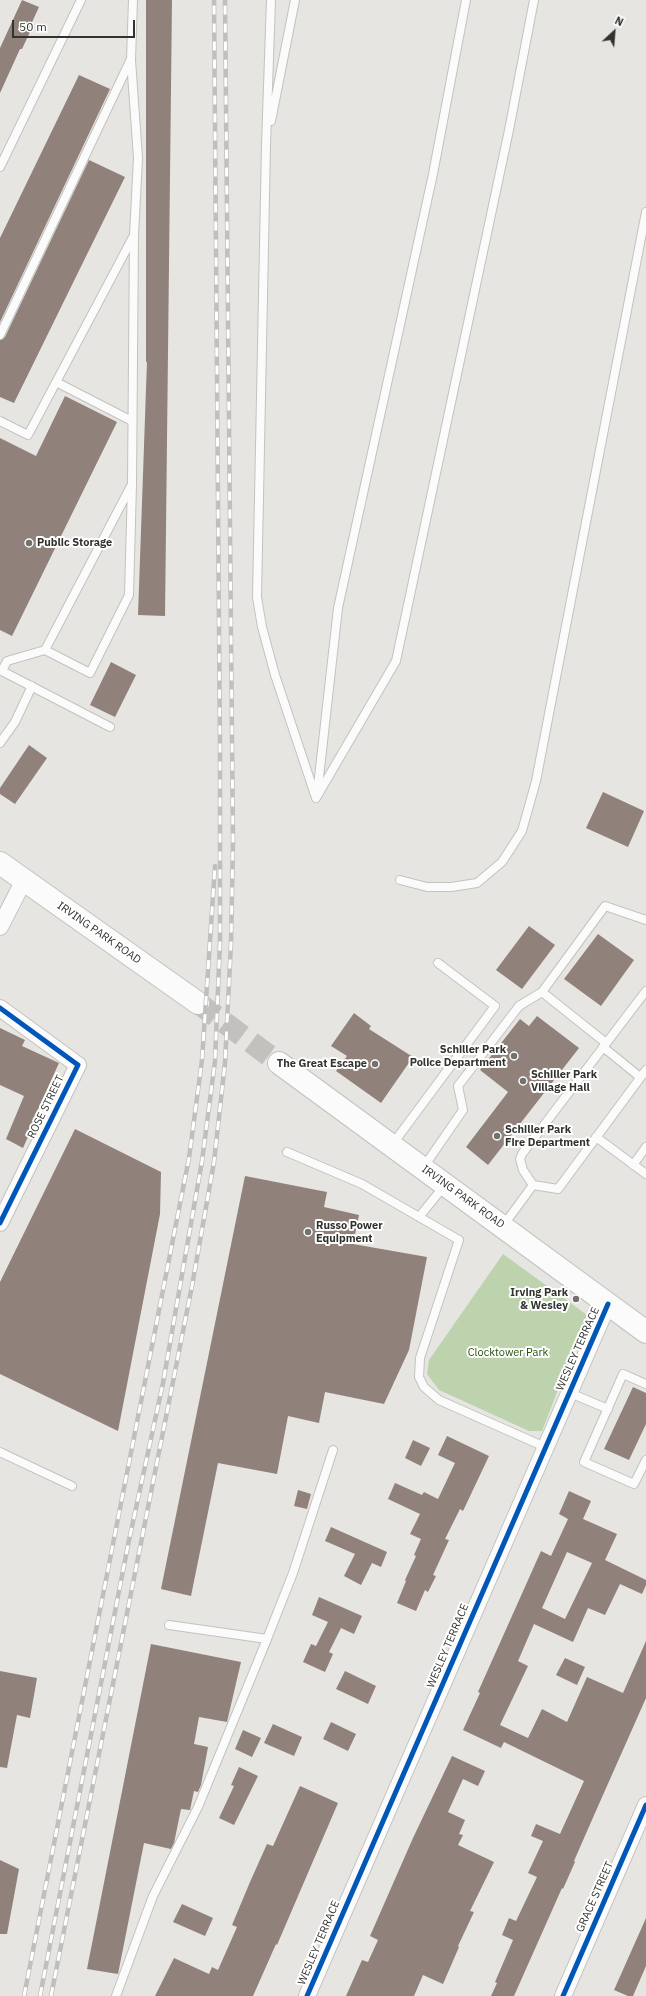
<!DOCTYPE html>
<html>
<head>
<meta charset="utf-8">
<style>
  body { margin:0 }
  #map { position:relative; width:646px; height:1996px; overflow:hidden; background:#e6e5e2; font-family:"IBM Plex Sans",sans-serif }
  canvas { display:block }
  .north { position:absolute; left:594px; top:12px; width:40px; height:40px; -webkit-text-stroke:3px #fff; paint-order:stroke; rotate:26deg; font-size:11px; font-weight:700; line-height:16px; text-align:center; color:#32322f }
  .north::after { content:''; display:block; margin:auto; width:14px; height:18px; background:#32322f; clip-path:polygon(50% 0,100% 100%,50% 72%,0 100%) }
  .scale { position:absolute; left:12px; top:20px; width:123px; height:18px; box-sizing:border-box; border:2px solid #32322f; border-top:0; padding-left:5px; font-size:12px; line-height:14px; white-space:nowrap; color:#32322f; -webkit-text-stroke:3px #fff; paint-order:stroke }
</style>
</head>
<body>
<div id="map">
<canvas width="646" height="1996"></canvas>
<div class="north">N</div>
<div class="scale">50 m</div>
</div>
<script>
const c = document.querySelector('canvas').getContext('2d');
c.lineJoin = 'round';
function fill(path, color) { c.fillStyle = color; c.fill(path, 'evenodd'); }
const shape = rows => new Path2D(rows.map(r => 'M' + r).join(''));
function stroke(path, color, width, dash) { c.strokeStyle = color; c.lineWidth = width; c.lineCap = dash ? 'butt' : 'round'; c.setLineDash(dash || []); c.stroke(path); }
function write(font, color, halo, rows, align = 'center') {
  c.font = font + ' "IBM Plex Sans",sans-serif'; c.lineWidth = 4; c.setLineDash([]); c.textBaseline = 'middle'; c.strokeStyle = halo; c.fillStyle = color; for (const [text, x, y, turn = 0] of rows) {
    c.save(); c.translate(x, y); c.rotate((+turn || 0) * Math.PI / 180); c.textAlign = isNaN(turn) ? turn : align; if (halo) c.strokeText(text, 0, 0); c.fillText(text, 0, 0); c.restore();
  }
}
const green = shape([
  [503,1254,587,1315,542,1431,529,1431,439,1390,427,1374,429,1360]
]);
const building = shape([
  [22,0,39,7,28,31,30,32,22,49,20,49,0,93,0,48],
  [146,0,172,0,165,616,138,615,147,361,146,363],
  [79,75,110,89,0,322,0,238],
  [89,160,125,177,14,403,0,397,0,340,5,337],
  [65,396,117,422,12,636,0,630,0,438,36,456],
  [111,662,136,675,115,717,90,705],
  [29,745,47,758,15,804,0,794,0,788],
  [603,792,644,811,628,847,586,828],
  [529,926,555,945,522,989,496,970],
  [598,934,634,960,601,1006,564,979],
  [354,1013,371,1026,369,1029,413,1057,381,1103,336,1071,347,1056,331,1046],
  [537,1016,579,1048,488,1165,466,1147,508,1092,480,1070,520,1019,529,1026],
  [0,1028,25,1040,22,1046,59,1063,34,1118,36,1119,23,1148,6,1139,24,1096,0,1085],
  [75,1129,161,1172,160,1214,118,1431,0,1374,0,1282],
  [245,1176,327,1192,324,1207,359,1215,353,1244,427,1257,409,1350,384,1404,325,1392,319,1423,288,1416,277,1474,218,1463,191,1596,161,1589],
  [633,1387,646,1393,646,1424,629,1460,604,1449],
  [447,1436,489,1456,463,1511,460,1509,445,1539,449,1540,433,1575,436,1576,428,1592,425,1590,416,1611,397,1603,406,1581,405,1580,416,1556,414,1555,421,1539,410,1534,420,1514,388,1499,395,1483,422,1495,424,1492,438,1499,455,1463,438,1455],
  [413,1440,430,1448,421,1466,405,1458],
  [298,1490,311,1494,307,1509,294,1506],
  [569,1491,591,1501,583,1519,617,1534,605,1560,646,1580,646,1585,642,1594,620,1584,605,1615,588,1608,573,1642,534,1624,518,1661,528,1666,500,1725,528,1738,542,1709,567,1722,587,1677,623,1693,646,1641,646,1698,595,1813,574,1861,575,1862,563,1889,562,1888,514,1996,491,1996,497,1983,495,1982,513,1940,502,1935,509,1918,516,1921,537,1877,528,1873,543,1841,531,1836,536,1824,560,1834,584,1781,504,1742,501,1748,463,1730,480,1693,478,1692,541,1551,551,1556,568,1519,559,1514],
  [567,1552,592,1563,565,1619,542,1608],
  [331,1527,387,1552,381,1567,372,1563,361,1585,344,1576,355,1554,325,1541],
  [319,1597,362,1616,354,1634,341,1628,329,1652,333,1654,325,1672,303,1662,311,1644,316,1646,328,1622,312,1615],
  [151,1644,241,1662,227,1722,199,1717,194,1744,208,1747,201,1785,198,1792,194,1791,190,1810,181,1809,174,1843,171,1849,144,1843,118,1974,87,1969],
  [565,1658,585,1667,577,1685,556,1675],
  [0,1671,37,1678,30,1718,17,1715,7,1768,0,1767],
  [345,1671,376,1686,368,1704,336,1689],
  [331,1722,356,1734,348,1751,323,1739],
  [273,1724,302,1737,294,1756,264,1743],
  [243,1730,261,1738,252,1757,235,1749],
  [452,1756,485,1771,478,1786,463,1779,448,1812,465,1820,459,1834,463,1835,458,1845,494,1862,470,1911,474,1912,458,1946,459,1947,443,1984,423,1975,414,1996,346,1996,362,1960,368,1962,378,1940,370,1936,413,1838],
  [239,1767,258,1776,234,1825,219,1818,234,1786,231,1785],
  [300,1786,338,1803,277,1945,276,1944,253,1996,155,1996,174,1958,209,1974,212,1967,218,1970,237,1927,232,1925,250,1882,267,1844,273,1846],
  [0,1860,19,1869,7,1934,0,1934],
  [182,1904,213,1918,205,1936,173,1922],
  [646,1918,646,1966,633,1996,628,1996,614,1990]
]);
const primaryTunnel = shape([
  [198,1003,279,1063]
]);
const service = shape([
  [271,0,266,145,257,597,262,627,275,675,315,795],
  [271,121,295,0],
  [0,167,81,0],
  [0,335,130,61],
  [56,382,132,421],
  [0,421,28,435,133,237],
  [132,484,45,650,90,673,129,595,132,484,134,235,138,158,131,60,133,0],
  [0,670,110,727],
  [2,671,7,661,45,650],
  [0,743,15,722,32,686],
  [317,795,338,608,433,174,466,0],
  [316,798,396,661,509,130,534,0],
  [400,880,427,887,451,887,477,883,502,862,522,831,536,781,646,212],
  [646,991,522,1154,520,1159,523,1170,533,1185,558,1189,646,1070],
  [606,1043,542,992,605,906,646,920],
  [603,1047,640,1077],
  [596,1137,646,1174],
  [392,1145,495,1006,438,963],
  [287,1152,362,1184,459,1240,420,1358,419,1377,424,1387,439,1400,545,1447],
  [633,1165,646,1147],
  [423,1168,463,1110,458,1086,519,1006,542,992],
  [419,1217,445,1185],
  [503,1226,533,1185],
  [646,1384,623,1374,584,1462,634,1484,646,1460],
  [570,1393,608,1409],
  [0,1452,72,1486],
  [169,1625,267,1639],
  [116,1996,153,1896,198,1807,265,1644,293,1573,333,1450]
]);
const minor = shape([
  [0,927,24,880],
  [0,1008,78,1065,0,1223],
  [307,1996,608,1304],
  [563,1996,646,1805]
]);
const primary = shape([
  [0,863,198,1003],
  [279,1063,646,1332]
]);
const rail = shape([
  [24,1996,189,1158,202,1060,215,866],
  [40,1996,128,1545,163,1383,202,1161,215,1061,220,942,220,750,214,0],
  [51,1996,192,1286,214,1162,225,1063,231,943,233,842,225,0]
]);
const cycleway = shape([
  [0,1008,78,1065,0,1223],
  [307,1996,608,1304],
  [563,1996,646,1805]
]);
const markers = [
  [29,543,4,"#71716e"],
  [514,1056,4,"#71716e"],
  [375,1064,4,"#71716e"],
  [523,1081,4,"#71716e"],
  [497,1136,4,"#71716e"],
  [308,1232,4,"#71716e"],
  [576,1299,4,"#71716e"]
];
const poiNames = [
  ["Public Storage",37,543],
  ["Schiller Park",506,1050,"right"],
  ["Police Department",506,1063,"right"],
  ["The Great Escape",367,1064,"right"],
  ["Schiller Park",531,1075],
  ["Village Hall",531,1088],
  ["Schiller Park",505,1130],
  ["Fire Department",505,1143],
  ["Russo Power",316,1226],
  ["Equipment",316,1239],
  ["Irving Park",568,1293,"right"],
  ["& Wesley",568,1306,"right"]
];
const streetNames = [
  ["IRVING PARK ROAD",99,933,35],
  ["ROSE STREET",46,1107,-64],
  ["IRVING PARK ROAD",463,1197,36],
  ["WESLEY TERRACE",578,1349,-66],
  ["WESLEY TERRACE",448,1646,-67],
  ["GRACE STREET",595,1897,-66],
  ["WESLEY TERRACE",319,1943,-67]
];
const parkNames = [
  ["Clocktower Park",508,1353]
];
fill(green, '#bcd3ae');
fill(building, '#90817a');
stroke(primaryTunnel, '#c2c1be', 22, [22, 11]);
stroke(service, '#c2c2bf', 10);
stroke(minor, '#c2c2bf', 18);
stroke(primary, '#c2c2bf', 24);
stroke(service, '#fbfbfb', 8);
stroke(minor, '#fbfbfb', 16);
stroke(primary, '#fbfbfb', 22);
stroke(rail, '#bfbfbe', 4.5);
stroke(rail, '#fff', 3, [9]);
stroke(cycleway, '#0057b8', 5);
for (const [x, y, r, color] of markers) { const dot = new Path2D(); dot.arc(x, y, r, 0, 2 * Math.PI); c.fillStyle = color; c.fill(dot); stroke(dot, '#fff', 1.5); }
write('bold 11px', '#32322f', '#fff', poiNames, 'left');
write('11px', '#32322f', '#fff', streetNames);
write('11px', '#255006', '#fff', parkNames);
</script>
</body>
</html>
